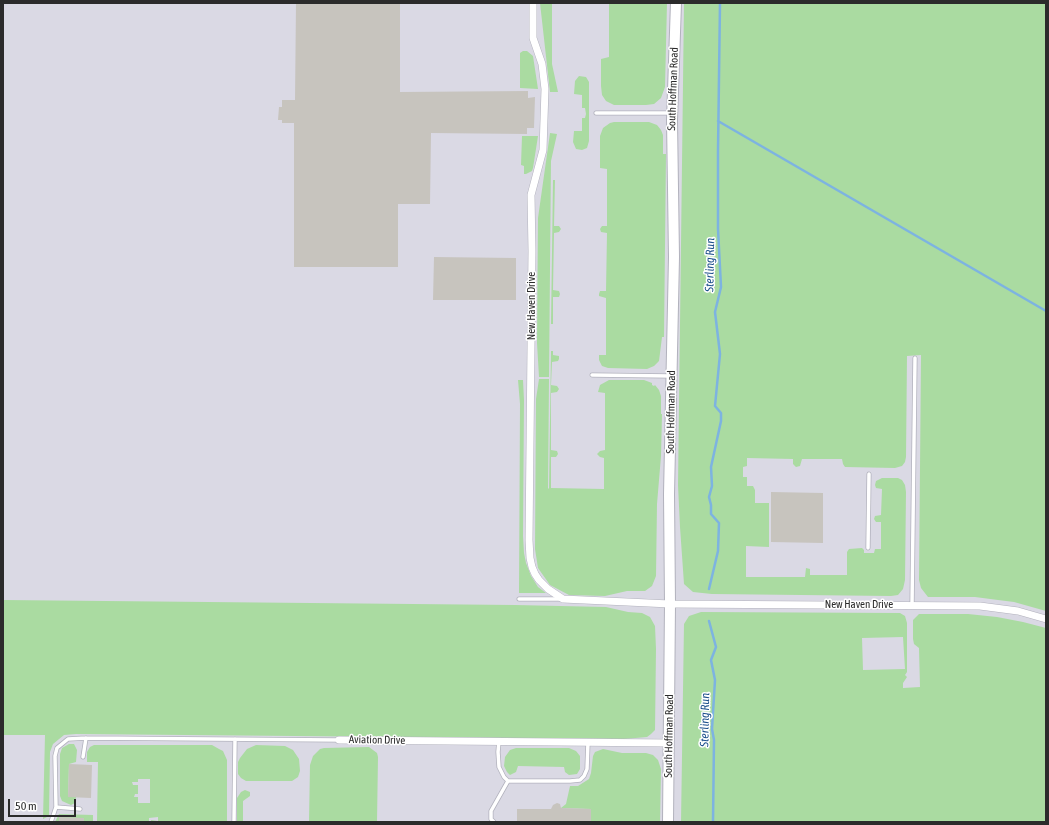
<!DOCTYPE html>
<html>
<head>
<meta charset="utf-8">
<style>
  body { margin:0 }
  #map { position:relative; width:1049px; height:825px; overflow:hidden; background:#ebe8de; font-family:"Asap Condensed",sans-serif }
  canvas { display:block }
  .frame { position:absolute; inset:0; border:4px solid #2b2b2b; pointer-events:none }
  .scale { position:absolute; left:8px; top:799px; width:68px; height:18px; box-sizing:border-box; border:2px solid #2b2b2b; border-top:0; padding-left:5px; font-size:12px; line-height:14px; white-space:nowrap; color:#2b2b2b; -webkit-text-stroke:3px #fff; paint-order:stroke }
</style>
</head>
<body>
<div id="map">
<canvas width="1049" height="825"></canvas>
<div class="frame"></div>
<div class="scale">50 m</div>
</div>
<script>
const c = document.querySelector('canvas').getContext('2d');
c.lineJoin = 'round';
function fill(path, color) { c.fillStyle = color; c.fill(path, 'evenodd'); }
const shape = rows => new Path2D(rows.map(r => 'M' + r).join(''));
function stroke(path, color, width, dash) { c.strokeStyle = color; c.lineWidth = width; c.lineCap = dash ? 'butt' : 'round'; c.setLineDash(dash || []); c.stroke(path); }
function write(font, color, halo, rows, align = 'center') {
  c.font = font + ' "Asap Condensed",sans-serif'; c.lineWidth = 3; c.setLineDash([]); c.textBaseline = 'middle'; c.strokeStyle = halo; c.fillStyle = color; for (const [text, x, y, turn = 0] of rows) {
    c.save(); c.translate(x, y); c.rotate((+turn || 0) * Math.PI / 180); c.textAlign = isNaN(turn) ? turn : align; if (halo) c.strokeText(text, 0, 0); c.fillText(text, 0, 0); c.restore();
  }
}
const airport = shape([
  [3,3,1046,3,1046,822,3,822]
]);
const green = shape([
  [540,3,552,3,552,64,558,92,550,92],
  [609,3,667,3,665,87,661,98,654,104,646,105,614,105,606,101,602,95,601,86,601,59,609,57],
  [684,3,1046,3,1046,611,1014,602,998,600,975,597,928,597,921,588,919,580,921,355,907,356,906,457,905,462,902,466,895,468,845,467,843,464,842,459,802,459,800,466,796,467,793,464,793,459,747,458,747,466,743,467,743,477,747,477,747,486,753,486,755,490,755,503,769,503,769,547,746,546,746,577,805,577,806,568,810,569,810,575,847,575,847,552,849,549,862,548,864,550,864,553,874,553,875,549,881,549,881,522,876,522,874,519,875,516,881,515,882,489,876,488,875,485,876,481,882,478,898,478,902,480,905,485,906,492,905,580,903,589,898,595,891,596,712,594,693,592,684,584,680,527,678,485],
  [523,51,527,51,533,56,538,89,520,88,520,53],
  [579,76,586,77,589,82,589,141,587,148,582,150,576,149,573,142,574,131,582,131,582,118,585,118,586,114,585,108,582,108,582,95,574,94,575,81],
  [614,122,649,122,657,125,661,130,663,135,663,154,666,154,664,337,662,337,659,361,654,366,647,369,608,368,602,366,599,360,599,355,606,355,606,298,599,296,599,294,600,291,606,291,607,233,601,232,600,229,602,226,607,226,607,169,600,168,600,136,603,128,610,123],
  [550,133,557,134,551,161,549,377,539,377,537,343,538,218],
  [522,136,538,136,533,168,532,171,526,174,524,174,524,166,521,165],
  [553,180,555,180,554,226,559,226,561,229,559,232,554,233,553,290,559,291,560,294,559,297,553,297,553,324,551,324],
  [551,351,553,351,553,355,559,356,559,359,558,361,552,362,551,385,557,386,559,389,557,392,551,393,551,450,557,451,558,454,556,457,551,457,551,488,604,489,604,458,600,457,597,454,600,451,605,450,605,393,598,392,600,385,609,380,644,380,652,383,652,385,654,386,655,385,659,390,661,396,661,414,662,414,661,456,657,504,656,576,652,586,645,591,627,591,605,596,569,595,550,585,538,568,535,549,536,399,539,379,549,379,548,488,549,489],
  [518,380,523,380,524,400,523,536,524,553,526,563,531,576,538,587,546,593,519,593,520,404],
  [3,600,515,605,606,607,628,612,642,613,650,617,655,626,656,649,655,730,651,734,647,737,624,739,76,734,64,735,53,744,50,752,49,815,47,817,43,819,45,735,3,735],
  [701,612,900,613,905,616,907,623,907,672,905,675,907,677,903,683,903,688,920,687,919,648,914,644,913,639,913,620,919,614,968,614,997,617,1023,622,1046,628,1046,822,681,822,684,624,689,616],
  [903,637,905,669,863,670,862,638],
  [69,744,74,744,77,750,76,762,69,764,68,797,76,796,76,798,75,803,71,805,62,801,60,796,60,754,62,748],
  [94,745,212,745,219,749,223,751,227,760,227,822,151,822,151,820,158,821,158,817,149,818,149,822,97,822,98,762,87,762,87,752,90,747],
  [138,779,150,779,150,803,138,803,138,797,134,797,135,794,138,794,138,785,133,785,132,782,138,782],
  [256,745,285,746,293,750,299,759,300,771,298,777,292,781,246,781,241,778,238,774,238,762,240,758,247,749],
  [369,747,377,753,378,757,377,822,309,822,310,765,313,756,320,749,324,748],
  [516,748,569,748,576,751,580,756,580,769,577,774,569,775,565,772,564,767,518,766,516,772,510,775,507,772,504,766,505,757,510,750],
  [603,749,622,753,646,753,653,755,658,760,661,769,660,822,591,822,591,809,561,808,566,804,570,786,578,786,589,779,591,773,593,756,595,752],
  [245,790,250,792,250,796,243,801,243,822,237,822,237,798,241,792],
  [59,814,93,815,93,822,55,822]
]);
const stream = shape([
  [718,121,1046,311],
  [709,589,718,551,719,523,711,514,711,505,709,497,712,486,711,467,721,421,721,413,715,406,720,354,715,312,721,287,718,229,718,151,720,3],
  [709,621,716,647,711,660,715,680,712,729,714,740,713,822]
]);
const building = shape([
  [296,3,400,3,400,92,528,91,528,98,535,97,534,128,527,128,527,134,431,133,430,204,398,204,398,267,294,267,294,123,282,123,282,120,278,120,279,107,282,107,282,100,295,100],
  [434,257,516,258,516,300,433,300],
  [771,492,823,493,823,543,771,542],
  [69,764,92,765,91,798,68,797],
  [557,803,560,804,561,808,591,809,591,822,517,822,517,809,551,809,553,805],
  [59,817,84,818,84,822,59,822]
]);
const lane = shape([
  [596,113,671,113],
  [592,375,670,376],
  [868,548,869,474],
  [519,599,560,599],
  [912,605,915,358],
  [499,741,498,752,499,767,504,777,508,781],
  [83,757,86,738],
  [56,807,80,809],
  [51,822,56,807,55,756,57,748,68,739,86,738,339,740],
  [234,822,235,739],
  [494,822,491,819,491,811,508,781,570,781,580,780,584,776,587,769,588,742]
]);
const street = shape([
  [533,3,533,38,542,64,545,89,543,150,531,195,532,251,529,540,530,558,532,567,535,574,539,580,548,589,563,599,670,604,980,606,1018,611,1046,619],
  [339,740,669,743]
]);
const secondary = shape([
  [668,822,670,604,669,494,674,257,672,120,676,3]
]);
const streetNames = [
  ["South Hoffman Road",673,89,-88],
  ["New Haven Drive",532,306,-90],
  ["South Hoffman Road",671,412,-89],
  ["New Haven Drive",859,605],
  ["South Hoffman Road",669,736,-89],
  ["Aviation Drive",377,740,1]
];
const waterNames = [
  ["Sterling Run",710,265,-89],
  ["Sterling Run",705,720,-89]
];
fill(airport, '#dad9e4');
fill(green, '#aadba1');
stroke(stream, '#7db3e1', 2.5);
fill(building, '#c7c4be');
stroke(lane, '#b2b2bd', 5);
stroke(street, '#b2b2bd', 8);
stroke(secondary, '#b2b2bd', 12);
stroke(lane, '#fff', 3.5);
stroke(street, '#fff', 7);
stroke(secondary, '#fff', 10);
write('11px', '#2b2b2b', '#fff', streetNames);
write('italic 12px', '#1d508c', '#fff', waterNames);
</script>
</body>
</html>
